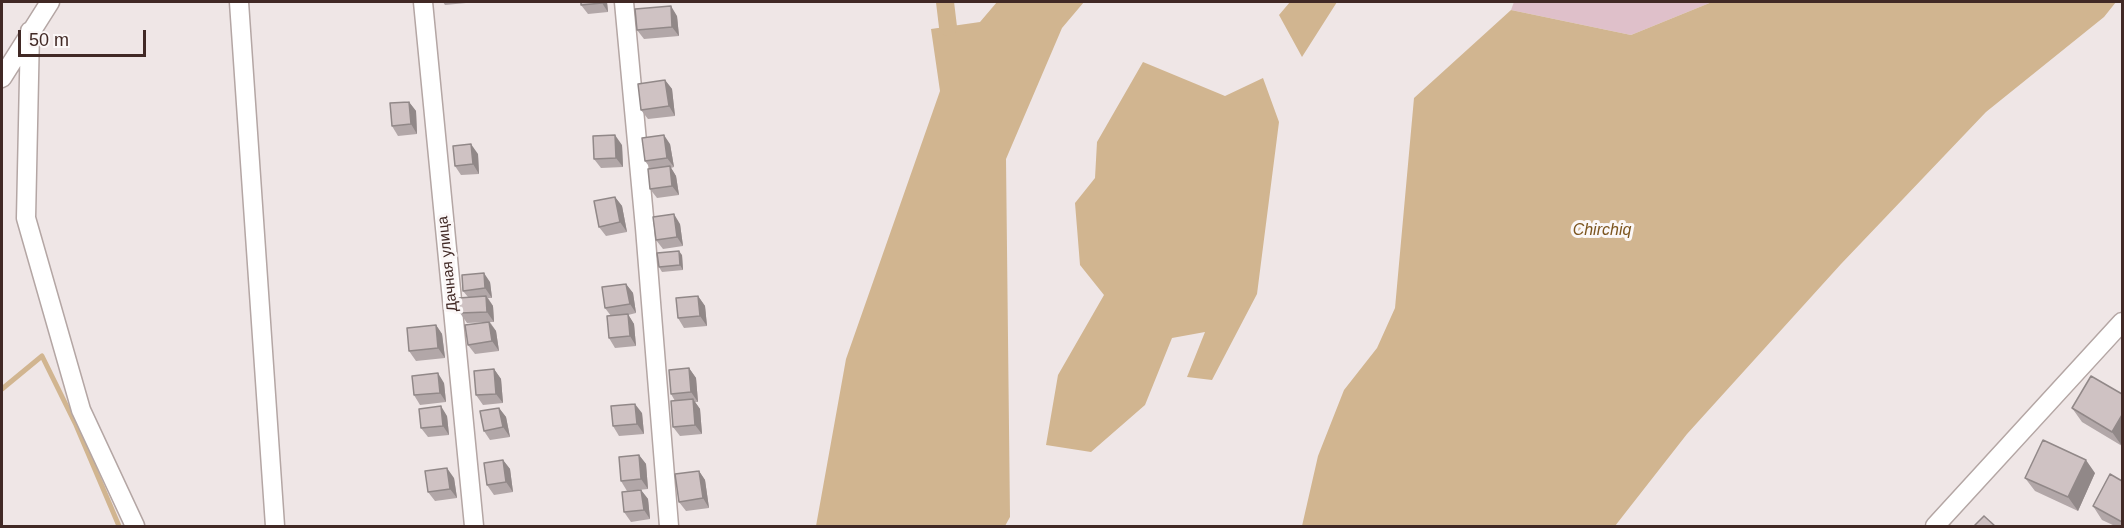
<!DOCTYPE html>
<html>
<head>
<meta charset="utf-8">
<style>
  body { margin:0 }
  #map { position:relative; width:2124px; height:528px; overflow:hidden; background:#efe6e6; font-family:Helvetica,sans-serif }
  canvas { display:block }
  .frame { position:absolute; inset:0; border:3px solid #412925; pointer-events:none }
  .scale { position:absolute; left:18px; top:30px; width:128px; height:27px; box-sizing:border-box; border:3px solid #412925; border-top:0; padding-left:8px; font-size:18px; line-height:21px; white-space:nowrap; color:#412925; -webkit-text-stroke:4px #fbf7f7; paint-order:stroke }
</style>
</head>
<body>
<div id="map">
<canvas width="2124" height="528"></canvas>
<div class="frame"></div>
<div class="scale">50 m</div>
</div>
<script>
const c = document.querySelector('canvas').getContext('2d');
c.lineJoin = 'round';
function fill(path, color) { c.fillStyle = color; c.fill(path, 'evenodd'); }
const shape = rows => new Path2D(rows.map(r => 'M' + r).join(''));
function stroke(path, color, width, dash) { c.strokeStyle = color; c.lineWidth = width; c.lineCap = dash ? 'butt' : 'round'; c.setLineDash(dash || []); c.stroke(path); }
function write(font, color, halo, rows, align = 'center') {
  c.font = font + ' Helvetica,sans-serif'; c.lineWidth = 6; c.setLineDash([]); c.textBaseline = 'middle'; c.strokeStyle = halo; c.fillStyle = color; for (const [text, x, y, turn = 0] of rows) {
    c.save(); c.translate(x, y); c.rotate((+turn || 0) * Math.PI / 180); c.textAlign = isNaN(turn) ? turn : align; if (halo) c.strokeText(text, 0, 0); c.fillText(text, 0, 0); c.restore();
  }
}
const green = shape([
  [1514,2,1712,2,1631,35,1511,10]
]);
const water = shape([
  [997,2,1084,2,1062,28,1006,159,1010,517,1005,526,816,526,846,359,940,91,931,29,980,22],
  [1290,2,1337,2,1302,57,1279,15],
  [1712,2,2116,2,2104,17,1986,112,1841,264,1687,434,1615,526,1302,526,1318,456,1344,390,1377,348,1395,308,1414,98,1511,10,1631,35],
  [1143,62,1225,96,1263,78,1279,122,1257,294,1212,380,1187,377,1205,332,1172,338,1145,405,1091,452,1046,445,1058,375,1104,295,1080,265,1075,203,1095,178,1097,142]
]);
const stream = shape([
  [2,389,42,356,76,425,119,526]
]);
const canal = shape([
  [945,2,948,27]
]);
const minor = shape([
  [239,2,275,526],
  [423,2,474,526],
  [624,2,645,228,669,526],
  [30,31,26,218,81,410,135,526],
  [2,78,50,2],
  [1935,526,2122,322]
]);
const wall = shape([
  [443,2,466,2,466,3,445,5],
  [607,2,608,12,588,14,581,5],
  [677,16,679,36,644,39,637,30],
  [665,80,672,89,675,116,648,119,641,110],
  [409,102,416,111,417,134,398,136,392,126],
  [670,144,674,167,671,168,676,176,679,195,657,198,650,189,651,169,645,161],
  [622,145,623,167,601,168,594,159],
  [478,154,479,174,461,175,455,166],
  [615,197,622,206,627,232,606,236,599,227],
  [680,224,683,246,663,249,656,240],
  [682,255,683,270,662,272,659,267],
  [490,282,492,298,488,298,493,306,494,322,490,322,496,331,499,351,475,354,468,345,488,322,467,323,460,313,468,297,463,291],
  [626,284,633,293,636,313,628,315,634,324,636,346,615,348,609,338,611,316,605,308],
  [698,296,705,306,707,326,684,328,678,318],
  [436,325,442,334,445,358,416,361,409,351],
  [689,368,696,378,698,402,695,402,700,409,702,434,680,436,673,427,675,401,671,394],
  [494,369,501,379,503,403,483,405,476,395],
  [444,383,446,402,420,405,414,395],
  [2122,394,2122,446,2082,422,2072,408],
  [499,408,506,417,510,437,490,440,484,431],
  [642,413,644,434,619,436,613,426],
  [447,416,449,435,428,437,421,428],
  [639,455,646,464,648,489,627,491,621,481],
  [503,460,510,469,513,492,494,495,487,485],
  [699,471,705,480,709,508,686,511,679,502],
  [2095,473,2078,511,2035,491,2025,478],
  [454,478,457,498,435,501,428,492],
  [2122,481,2122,526,2115,526,2102,520,2093,506],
  [641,490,648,499,650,519,631,522,624,512]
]);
const shadedWall = shape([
  [602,3,602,2,607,2,608,12],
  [671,6,677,16,679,36,672,27],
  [665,80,672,89,675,116,669,106],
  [409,102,416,111,417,134,411,124],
  [615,135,622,145,623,167,616,158],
  [664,135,670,144,674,167,667,158],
  [471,144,478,154,479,174,473,164],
  [670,166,676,176,679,195,672,186],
  [615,197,622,206,627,232,620,222],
  [674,214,680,224,683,246,677,237],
  [679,251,682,255,683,270,680,265],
  [484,273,490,282,492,298,485,288],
  [626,284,633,293,636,313,630,304],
  [486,296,493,306,494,322,487,312],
  [698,296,705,306,707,326,700,316],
  [628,314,634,324,636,346,630,336],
  [489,322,496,331,499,351,492,341],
  [436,325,442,334,445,358,438,348],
  [689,368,696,378,698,402,691,392],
  [494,369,501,379,503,403,496,394],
  [438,373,444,383,446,402,440,393],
  [693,399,700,409,702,434,695,425],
  [635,404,642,413,644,434,637,424],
  [441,406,447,416,449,435,443,426],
  [499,408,506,417,510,437,503,427],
  [2122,415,2122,446,2112,432],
  [639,455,646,464,648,489,641,479],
  [503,460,510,469,513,492,506,482],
  [2086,460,2095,473,2078,511,2068,497],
  [447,468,454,478,457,498,450,489],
  [699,471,705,480,709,508,703,498],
  [641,490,648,499,650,519,644,510]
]);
const building = shape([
  [581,2,602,2,602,3,581,5,581,2],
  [671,6,672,27,637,30,635,9,671,6],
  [665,80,669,106,641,110,638,84,665,80],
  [409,102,411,124,392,126,390,103,409,102],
  [615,135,616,158,594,159,593,136,615,135],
  [664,135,667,158,645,161,642,138,664,135],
  [471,144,473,164,455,166,453,146,471,144],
  [670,166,672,186,650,189,648,169,670,166],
  [615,197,620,222,599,227,594,201,615,197],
  [674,214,677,237,656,240,653,217,674,214],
  [679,251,680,265,659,267,657,253,679,251],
  [484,273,485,288,463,291,462,275,484,273],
  [626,284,630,304,605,308,602,287,626,284],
  [486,296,487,312,460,313,459,298,486,296],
  [698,296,700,316,678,318,676,298,698,296],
  [628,314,630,336,609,338,607,316,628,314],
  [489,322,492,341,468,345,465,325,489,322],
  [436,325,438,348,409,351,407,328,436,325],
  [689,368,691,392,671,394,669,370,689,368],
  [494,369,496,394,476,395,474,371,494,369],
  [438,373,440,393,414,395,412,376,438,373],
  [2091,376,2122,394,2122,415,2112,432,2072,408,2091,376],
  [693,399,695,425,673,427,671,401,693,399],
  [635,404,637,424,613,426,611,406,635,404],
  [441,406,443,426,421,428,419,409,441,406],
  [499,408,503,427,484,431,480,411,499,408],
  [2043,440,2086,460,2068,497,2025,478,2043,440],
  [639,455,641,479,621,481,619,457,639,455],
  [503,460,506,482,487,485,484,463,503,460],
  [447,468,450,489,428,492,425,471,447,468],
  [699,471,703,498,679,502,675,474,699,471],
  [2110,474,2122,481,2122,522,2093,506,2110,474],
  [641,490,644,510,624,512,622,492,641,490],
  [1984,516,1995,526,1974,526,1984,516]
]);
const streetNames = [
  ["Дачная улица",448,264,-96]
];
const waterNames = [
  ["Chirchiq",1602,231]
];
fill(green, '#dfc0ca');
fill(water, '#d1b590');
stroke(stream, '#d1b590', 5);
stroke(canal, '#d1b590', 18);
stroke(minor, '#b4a6a4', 21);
stroke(minor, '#fff', 18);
fill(wall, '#b2a7a8');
fill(shadedWall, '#918888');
fill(building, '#cfc2c3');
stroke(building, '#918888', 1.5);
write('15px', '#412925', '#fbf7f7', streetNames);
write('italic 16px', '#7c551f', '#fbf7f7', waterNames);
</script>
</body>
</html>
